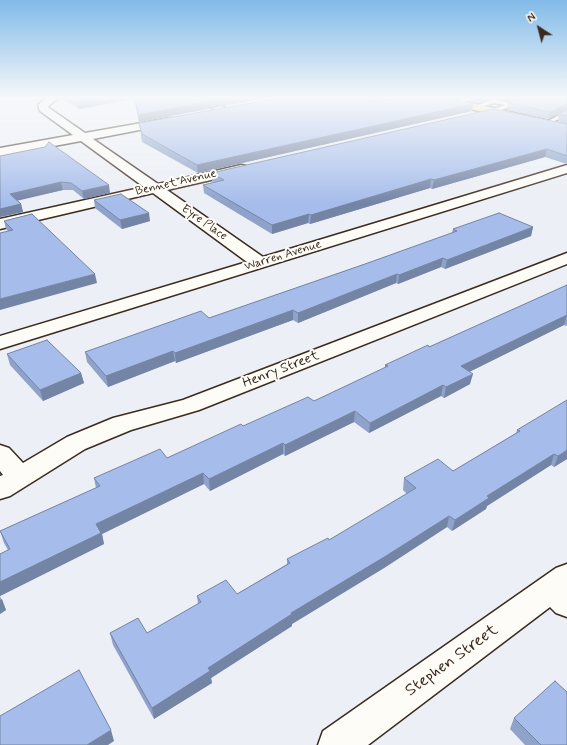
<!DOCTYPE html>
<html>
<head>
<meta charset="utf-8">
<style>
  body { margin:0 }
  #map { position:relative; width:567px; height:745px; overflow:hidden; background:#eceff5; font-family:Mynerve,sans-serif }
  canvas { display:block }
  .north { position:absolute; left:519px; top:8px; width:40px; height:40px; -webkit-text-stroke:3px #fdfcf7; paint-order:stroke; rotate:324deg; font-size:11px; font-weight:700; line-height:16px; text-align:center; color:#3b2a1e }
  .north::after { content:''; display:block; margin:auto; width:14px; height:18px; background:#3b2a1e; clip-path:polygon(50% 0,100% 100%,50% 72%,0 100%) }
</style>
</head>
<body>
<div id="map">
<canvas width="567" height="745"></canvas>
<div class="north">N</div>
</div>
<script>
const c = document.querySelector('canvas').getContext('2d');
c.lineJoin = 'round';
const shape = rows => new Path2D(rows.map(r => 'M' + r).join(''));
function stroke(path, color, width, dash) { c.strokeStyle = color; c.lineWidth = width; c.lineCap = dash ? 'butt' : 'round'; c.setLineDash(dash || []); c.stroke(path); }
function fill(path, color) { c.fillStyle = color; c.fill(path, 'evenodd'); }
function write(font, color, halo, rows, align = 'center') {
  c.font = font + ' Mynerve,sans-serif'; c.lineWidth = 4; c.setLineDash([]); c.textBaseline = 'middle'; c.strokeStyle = halo; c.fillStyle = color; for (const [text, x, y, turn = 0] of rows) {
    c.save(); c.translate(x, y); c.rotate((+turn || 0) * Math.PI / 180); c.textAlign = isNaN(turn) ? turn : align; if (halo) c.strokeText(text, 0, 0); c.fillText(text, 0, 0); c.restore();
  }
}
const service = shape([
  [465,98,474,98,456,105,453,103,465,98],
  [494,99,511,103,524,99,527,101,492,113,490,112,490,110,505,105,494,103,475,109,472,107,494,99],
  [567,111,567,115,549,124,544,123,567,111]
]);
const minor = shape([
  [46,98,59,98,48,106,49,108,85,133,170,118,174,119,176,121,174,123,170,124,93,139,158,184,241,165,246,166,248,169,246,172,167,190,263,257,567,165,567,173,0,349,0,336,247,262,153,193,0,229,0,219,144,187,81,141,0,156,0,148,73,135,40,111,38,105,46,98],
  [195,98,208,98,230,111,229,113,221,113,195,98],
  [567,253,567,264,199,410,131,430,85,449,10,496,0,499,0,476,3,475,0,471,0,445,9,448,23,463,67,437,113,418,183,400,567,253],
  [567,564,567,617,556,613,550,607,368,745,318,745,323,731,556,568,567,564]
]);
const primary = shape([
  [430,98,450,98,567,125,567,131,435,101,430,98]
]);
const wall = shape([
  [61,98,266,98,139,122,134,99,79,109],
  [280,98,447,98,472,111,198,173,142,142,139,123],
  [471,98,491,98,478,103,470,101],
  [497,98,522,98,511,101],
  [567,98,567,124,558,121,559,114,563,112,548,119,507,110,508,103],
  [567,124,567,164,545,157,432,189,430,188,310,224,308,223,272,234,204,193,203,185,214,182,212,181,211,173],
  [0,156,110,193,84,199,73,190,63,190,17,200,21,204,23,212,0,217],
  [94,200,150,221,122,229,95,208],
  [4,221,97,283,8,231,6,229],
  [533,227,531,236,445,269,441,267,398,284,396,283,298,323,293,320,176,363,175,361,108,387,87,362,85,352,209,318,365,264,452,233,453,229],
  [567,285,567,325,566,326,564,325,469,372,470,384,444,398,441,396,369,433,354,422,285,456,283,454,210,491,204,484,102,534,104,544,0,596,6,610,0,614,0,554,8,550,4,543,0,531,96,488,94,478,167,458,243,426,314,401,385,368,385,365,429,347],
  [7,354,81,373,84,383,43,401,10,365],
  [517,430,567,459,554,467,551,465,487,506,486,509,452,531,447,527,384,568,292,624,292,626,211,678,212,683,154,719,113,645,110,633,147,633,198,604,197,596,237,594,287,564,287,559,329,540,407,494,403,490,404,478,453,471,516,433],
  [514,718,567,745,525,745,510,729]
]);
const shadedWall = shape([
  [99,98,134,98,134,99,79,109,78,102],
  [229,98,266,98,139,122,138,115],
  [377,98,396,98,377,102],
  [479,98,491,98,478,103],
  [512,98,522,98,511,101],
  [473,104,472,111,198,173,197,165],
  [567,104,567,111,548,119,550,112],
  [547,149,545,157,432,189,434,180],
  [431,179,430,188,310,224,311,215],
  [61,182,63,190,12,202,10,194],
  [109,185,110,193,84,199,82,191],
  [21,204,23,212,0,217,0,209],
  [149,213,150,221,122,229,120,220],
  [309,214,308,223,272,234,272,225],
  [533,227,531,236,445,269,447,260],
  [443,258,441,267,398,284,399,275],
  [95,274,97,283,0,310,0,299],
  [397,274,396,283,298,323,298,313],
  [293,310,293,320,176,363,175,353],
  [567,315,564,325,459,377,461,366],
  [173,351,175,361,108,387,106,376],
  [81,373,84,383,43,401,40,390],
  [473,374,470,384,444,398,446,387],
  [443,385,441,396,369,433,370,423],
  [355,411,354,422,285,456,285,445],
  [283,443,283,454,210,491,209,479],
  [567,450,567,459,554,467,558,456],
  [554,454,551,465,487,506,486,509,452,531,455,520,487,496],
  [203,473,204,484,102,534,104,544,0,596,0,582,96,524],
  [449,516,447,527,384,568,292,624,292,626,211,678,212,683,154,719,152,708,208,668,291,613],
  [2,599,6,610,0,614,0,600],
  [111,730,114,741,108,745,87,745]
]);
const building = shape([
  [71,98,99,98,78,102,71,98],
  [135,98,229,98,138,115,135,98],
  [280,98,362,98,378,103,395,98,447,98,473,104,197,165,142,134,139,123,280,98],
  [522,98,567,98,567,104,550,112,508,103,522,98],
  [493,109,567,124,567,156,547,149,434,180,431,179,311,215,309,214,272,225,203,185,224,180,211,173,493,109],
  [567,110,567,116,559,114,567,110],
  [49,142,109,185,82,191,71,183,61,182,10,194,21,204,0,209,0,156,45,147,49,142],
  [121,194,149,213,120,220,94,200,121,194],
  [499,213,533,227,447,260,443,258,399,275,397,274,298,313,293,310,175,353,173,351,106,376,85,352,201,311,209,318,365,264,457,231,453,229,499,213],
  [32,214,95,274,0,299,0,233,13,230,4,221,32,214],
  [567,285,567,315,461,366,473,374,446,387,443,385,370,423,355,411,285,445,283,443,209,479,203,473,96,524,101,533,0,582,0,554,10,549,0,531,100,486,94,478,160,449,167,458,241,424,243,426,308,397,314,401,388,366,385,365,428,345,429,347,567,285],
  [47,340,81,373,40,390,7,354,47,340],
  [567,400,567,450,558,456,554,454,487,496,489,498,455,520,449,516,386,556,291,613,292,614,208,668,210,671,152,708,110,633,138,618,147,633,201,602,197,596,226,580,237,594,290,563,287,559,328,538,329,540,416,488,404,478,438,459,453,471,520,431,517,430,567,400],
  [79,670,111,730,87,745,0,745,0,716,79,670],
  [555,681,567,692,567,745,541,745,514,718,555,681]
]);
const farStreetnames = [
  ["Bennet Avenue",176,183,-13],
  ["Eyre Place",204,223,35],
  ["Warren Avenue",283,256,-17]
];
const streetNames = [
  ["Henry Street",281,370,-21]
];
const nearStreetnames = [
  ["Stephen Street",452,661,-36]
];
stroke(service, '#3b2a1e', 3);
stroke(minor, '#3b2a1e', 3);
stroke(primary, '#3b2a1e', 3);
fill(service, '#fdfcf7');
fill(minor, '#fdfcf7');
fill(primary, '#f6e381');
fill(wall, '#8fa3ca');
fill(shadedWall, '#7484a4');
fill(building, '#a6bdeb');
stroke(building, '#7484a4', 1);
const sky = c.createLinearGradient(0, 0, 0, 203);
sky.addColorStop(0, '#81bae8');
sky.addColorStop(0.48, '#f6f8fa');
sky.addColorStop(1, '#f6f8fa00');
c.fillStyle = sky;
c.fillRect(0, 0, 567, 203);
write('12px', '#3b2a1e', '#fdfcf7', farStreetnames);
write('14px', '#3b2a1e', '#fdfcf7', streetNames);
write('17px', '#3b2a1e', '#fdfcf7', nearStreetnames);
</script>
</body>
</html>
